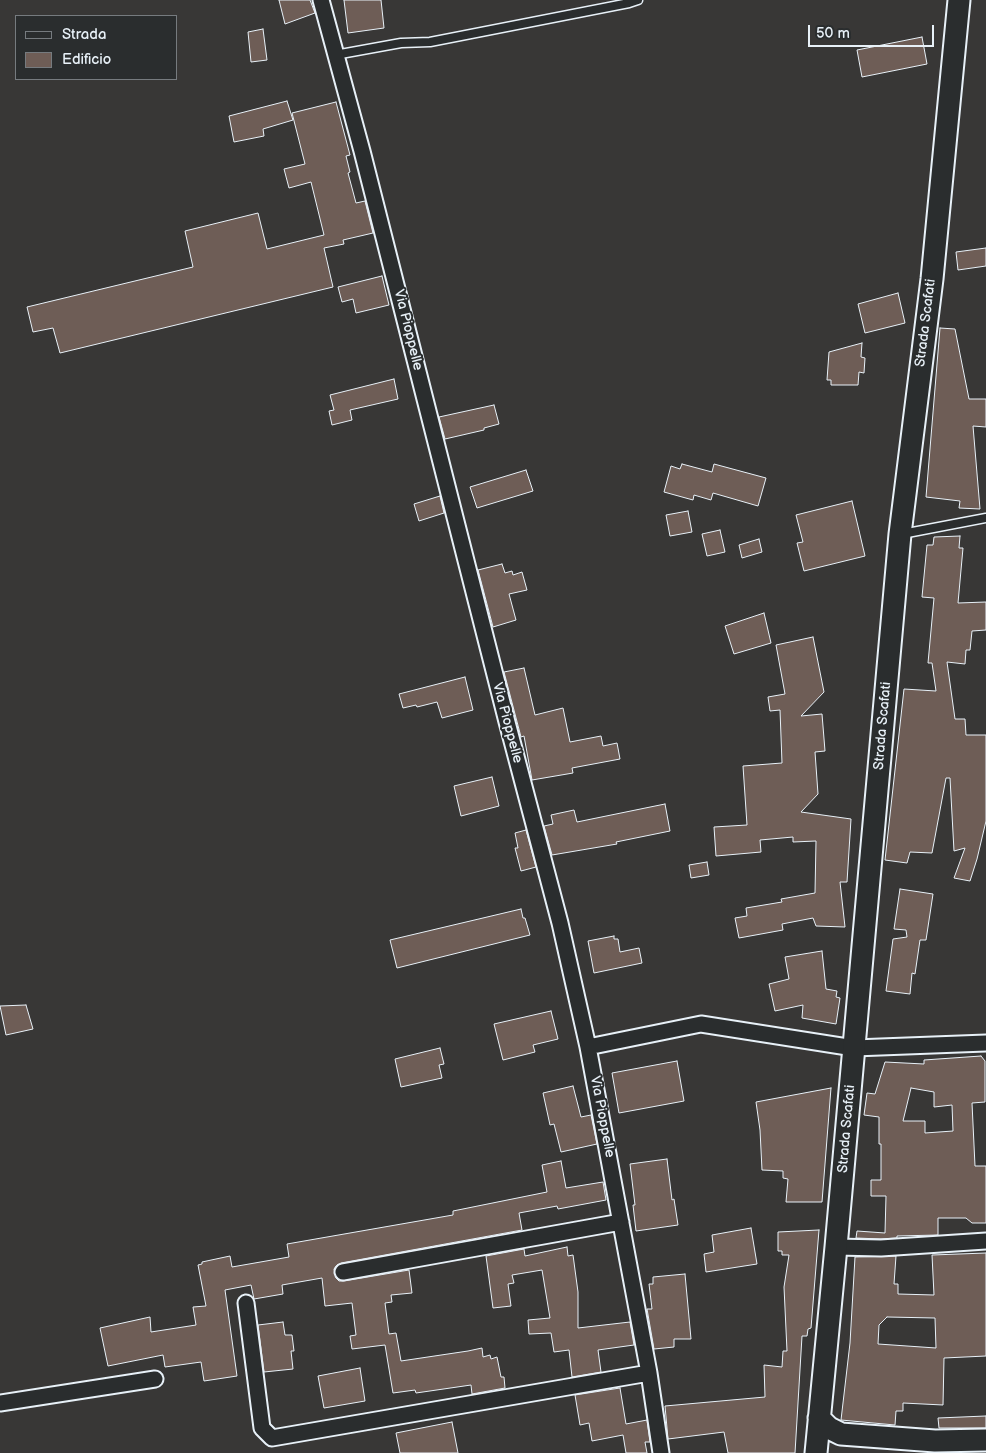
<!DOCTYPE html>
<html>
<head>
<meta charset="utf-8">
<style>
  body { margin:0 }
  #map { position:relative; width:986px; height:1453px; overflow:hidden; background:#383736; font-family:"Balsamiq Sans",sans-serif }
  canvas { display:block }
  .legend { position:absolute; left:15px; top:15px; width:162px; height:65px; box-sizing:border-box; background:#2a2d2e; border:1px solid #767b7f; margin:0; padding:6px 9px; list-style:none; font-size:15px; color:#e8f1f8 }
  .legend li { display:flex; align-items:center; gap:10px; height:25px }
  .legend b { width:25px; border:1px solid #767b7f }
  .scale { position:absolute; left:808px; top:25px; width:126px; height:22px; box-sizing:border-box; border:2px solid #e8f1f8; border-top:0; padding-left:6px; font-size:15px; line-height:18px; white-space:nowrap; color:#e8f1f8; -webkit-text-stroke:4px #2a2d2e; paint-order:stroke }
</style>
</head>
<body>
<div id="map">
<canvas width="986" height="1453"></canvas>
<ul class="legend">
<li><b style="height:6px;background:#2a2d2e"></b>Strada</li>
<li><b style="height:14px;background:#6e5d56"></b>Edificio</li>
</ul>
<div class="scale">50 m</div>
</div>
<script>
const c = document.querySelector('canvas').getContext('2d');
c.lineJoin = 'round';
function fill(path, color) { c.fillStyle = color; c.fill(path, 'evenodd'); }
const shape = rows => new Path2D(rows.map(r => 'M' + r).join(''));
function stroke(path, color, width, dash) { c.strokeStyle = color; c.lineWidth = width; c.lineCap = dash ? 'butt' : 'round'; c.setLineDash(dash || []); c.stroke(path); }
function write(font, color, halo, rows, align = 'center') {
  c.font = font + ' "Balsamiq Sans",sans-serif'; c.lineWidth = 4; c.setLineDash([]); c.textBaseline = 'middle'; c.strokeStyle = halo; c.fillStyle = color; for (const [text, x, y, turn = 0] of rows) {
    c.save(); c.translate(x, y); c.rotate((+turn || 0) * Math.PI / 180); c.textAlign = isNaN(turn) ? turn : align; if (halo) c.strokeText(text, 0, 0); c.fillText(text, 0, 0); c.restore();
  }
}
const building = shape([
  [279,0,310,0,315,13,285,24,279,0],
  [344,0,381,0,384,28,348,33,344,0],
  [263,29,267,60,251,62,248,32,263,29],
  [922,37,927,64,862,77,857,50,922,37],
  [287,101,293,120,263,129,264,136,234,142,229,116,287,101],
  [336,102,350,155,346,156,350,172,348,173,356,203,365,201,373,233,343,240,344,244,324,248,333,287,60,353,53,328,33,332,27,307,193,267,185,231,258,213,267,249,324,235,311,182,289,188,284,169,305,164,292,113,336,102],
  [986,248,986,266,958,270,956,252,986,248],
  [382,276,389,305,356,313,353,299,342,302,338,287,382,276],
  [898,293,905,323,865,333,858,304,898,293],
  [940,328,955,329,969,399,986,399,986,427,973,426,980,509,959,508,960,501,926,497,940,328],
  [862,343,861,357,865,358,864,373,859,372,858,385,831,385,831,380,827,380,829,352,862,343],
  [394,379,398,399,350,410,352,420,332,425,329,411,334,410,330,395,394,379],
  [494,405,499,424,484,428,484,430,445,439,439,417,494,405],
  [682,464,712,472,714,464,766,478,758,506,713,493,711,500,694,495,693,500,664,492,671,466,680,469,682,464],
  [526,470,533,491,477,508,470,487,526,470],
  [440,496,444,513,419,521,414,504,440,496],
  [852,501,865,556,804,571,797,543,803,542,796,515,852,501],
  [688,511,692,532,670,536,666,515,688,511],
  [720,530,725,552,707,556,702,534,720,530],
  [960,536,959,548,963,548,958,603,986,602,986,630,972,631,970,650,966,650,965,664,947,662,955,719,965,719,966,735,986,735,986,821,977,859,970,881,954,878,965,848,954,851,950,778,946,778,932,853,910,852,907,863,885,860,904,689,936,691,932,663,928,663,934,598,922,597,927,545,933,545,934,537,960,536],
  [759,539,762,552,742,558,739,545,759,539],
  [502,564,505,573,512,571,513,575,522,572,527,590,509,594,516,620,493,627,478,570,502,564],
  [764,613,771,643,734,654,725,626,764,613],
  [813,637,824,692,801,716,822,714,825,751,815,752,818,794,801,812,851,819,847,882,840,882,845,927,816,926,813,918,782,924,783,930,739,938,735,918,747,916,746,908,782,902,781,899,815,893,816,841,793,842,793,837,760,840,761,852,716,856,714,827,747,825,743,766,782,763,780,710,770,711,768,697,785,694,776,645,813,637],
  [524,668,535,715,563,708,570,742,601,736,603,746,617,743,620,759,572,768,573,773,532,780,524,736,521,737,504,672,524,668],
  [465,677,473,710,442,718,437,702,417,707,416,705,403,708,399,694,465,677],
  [492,777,499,806,461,816,454,786,492,777],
  [665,804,670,831,616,842,617,844,552,855,544,826,553,824,551,815,574,810,577,822,665,804],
  [526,830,536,867,521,871,515,848,518,848,515,833,526,830],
  [707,862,709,875,691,878,689,865,707,862],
  [900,889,933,894,926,940,920,940,915,974,912,973,910,994,886,991,893,939,907,937,906,930,894,929,900,889],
  [521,909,523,918,525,918,530,935,397,968,390,940,521,909],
  [614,936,614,939,618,939,620,952,639,948,642,963,594,973,588,941,614,936],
  [822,951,826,989,837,991,836,997,840,998,836,1024,802,1018,803,1005,775,1011,769,984,789,979,785,957,822,951],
  [26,1005,33,1029,6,1035,0,1006,26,1005],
  [551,1011,558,1039,533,1045,535,1052,503,1060,494,1024,551,1011],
  [440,1048,444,1064,439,1065,442,1078,401,1087,395,1059,440,1048],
  [981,1056,985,1061,985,1102,972,1103,975,1166,986,1166,986,1223,972,1223,966,1218,938,1218,938,1235,897,1236,897,1238,881,1239,856,1238,857,1231,885,1233,886,1196,871,1196,871,1180,881,1180,881,1144,879,1144,879,1117,864,1115,867,1093,875,1094,885,1062,924,1064,924,1060,981,1056],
  [911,1088,934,1092,934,1107,952,1105,953,1131,925,1133,925,1121,903,1121,911,1088],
  [677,1061,684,1101,619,1113,612,1073,677,1061],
  [573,1086,581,1117,591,1115,597,1144,561,1152,554,1124,550,1125,543,1093,573,1086],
  [831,1088,822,1202,786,1202,788,1179,783,1178,783,1171,762,1170,760,1130,756,1102,831,1088],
  [667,1159,672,1200,674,1199,678,1225,636,1231,633,1205,635,1205,630,1164,667,1159],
  [561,1161,566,1188,603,1182,606,1200,558,1209,557,1206,519,1213,522,1230,341,1263,337,1265,334,1269,336,1278,339,1281,344,1281,409,1270,412,1293,391,1295,392,1302,385,1303,389,1334,396,1333,401,1361,468,1351,482,1348,483,1357,490,1355,491,1359,497,1357,501,1377,504,1377,505,1388,472,1394,471,1385,416,1393,415,1390,393,1393,385,1345,352,1349,350,1336,356,1335,352,1303,325,1306,322,1278,282,1285,283,1294,254,1299,251,1285,225,1290,237,1376,204,1381,201,1362,165,1367,163,1355,108,1366,100,1328,150,1317,151,1332,196,1325,193,1307,206,1306,198,1265,202,1264,202,1262,230,1256,232,1267,289,1257,287,1244,453,1215,453,1211,547,1192,542,1165,561,1161],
  [751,1228,757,1264,706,1272,704,1254,714,1252,712,1235,751,1228],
  [819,1230,811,1328,808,1329,807,1336,802,1336,795,1453,728,1453,724,1432,668,1439,665,1406,765,1397,764,1365,782,1367,783,1351,787,1351,784,1287,789,1255,782,1255,782,1251,778,1251,778,1232,819,1230],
  [567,1247,568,1256,573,1255,578,1292,578,1328,630,1322,634,1345,598,1350,601,1372,572,1377,569,1350,554,1352,551,1333,529,1334,528,1320,550,1318,542,1270,512,1275,514,1283,508,1284,511,1306,493,1308,486,1256,524,1249,525,1256,567,1247],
  [986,1253,986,1356,944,1358,943,1405,903,1403,903,1411,896,1411,895,1425,841,1420,850,1343,855,1257,896,1256,894,1284,898,1284,898,1294,934,1295,932,1255,986,1253],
  [887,1317,935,1318,936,1348,878,1344,879,1325,887,1317],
  [685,1274,691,1339,674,1339,674,1347,654,1349,647,1309,652,1309,649,1284,653,1284,653,1277,685,1274],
  [283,1322,285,1335,292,1335,294,1351,291,1351,293,1369,264,1372,258,1325,283,1322],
  [360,1368,365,1401,324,1408,318,1376,360,1368],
  [620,1388,626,1424,647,1420,650,1442,645,1442,647,1453,626,1453,623,1435,592,1441,589,1423,580,1425,575,1395,620,1388],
  [986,1416,986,1428,939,1428,938,1418,986,1416],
  [452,1422,458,1453,400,1453,396,1433,452,1422]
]);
const lane = shape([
  [335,55,401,43,430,42,629,3,638,0],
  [902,534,986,518]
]);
const street = shape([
  [321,0,362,151,507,722,560,923,588,1047,649,1373,661,1453],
  [588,1047,701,1024,854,1048,986,1043],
  [836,1247,881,1248,986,1241],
  [343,1272,621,1222],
  [246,1303,262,1428,272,1438,649,1373],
  [0,1403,155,1379]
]);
const secondary = shape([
  [819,1418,829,1428,841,1434,935,1441,986,1440],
  [816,1453,836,1247,900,534,932,279,959,0]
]);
const streetNames = [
  ["Strada Scafati",926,323,-83],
  ["Via Pioppelle",408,330,76],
  ["Via Pioppelle",507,723,75],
  ["Strada Scafati",883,726,-85],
  ["Via Pioppelle",602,1117,79],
  ["Strada Scafati",847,1129,-85]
];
fill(building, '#6e5d56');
stroke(building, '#e8f1f8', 1);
stroke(lane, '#e8f1f8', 11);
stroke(street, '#e8f1f8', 19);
stroke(secondary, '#e8f1f8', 25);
stroke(lane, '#2a2d2e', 8);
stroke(street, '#2a2d2e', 15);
stroke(secondary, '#2a2d2e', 21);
write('14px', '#e8f1f8', '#2a2d2e', streetNames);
</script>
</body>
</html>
